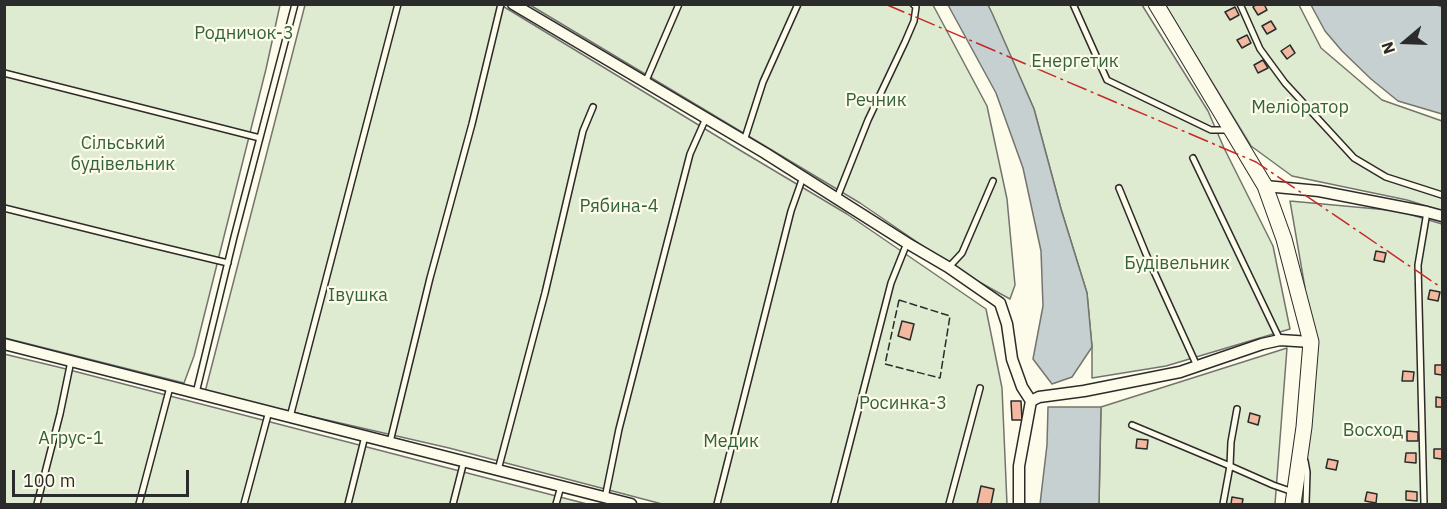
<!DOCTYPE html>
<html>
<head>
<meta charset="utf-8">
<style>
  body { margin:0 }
  #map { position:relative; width:1447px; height:509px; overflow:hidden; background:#fdfbea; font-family:"IBM Plex Sans",sans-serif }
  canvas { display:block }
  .frame { position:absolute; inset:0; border:6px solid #2b2b2b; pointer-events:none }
  .north { position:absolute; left:1375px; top:12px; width:60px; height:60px; -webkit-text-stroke:4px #fdfbea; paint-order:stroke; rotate:251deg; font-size:16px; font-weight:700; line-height:24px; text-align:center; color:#2b2b2b }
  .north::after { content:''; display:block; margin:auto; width:21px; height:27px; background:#2b2b2b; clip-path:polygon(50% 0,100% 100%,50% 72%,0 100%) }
  .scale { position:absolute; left:12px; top:470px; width:177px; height:27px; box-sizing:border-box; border:3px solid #2b2b2b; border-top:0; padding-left:8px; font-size:18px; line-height:21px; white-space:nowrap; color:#2b2b2b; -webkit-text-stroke:4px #fdfbea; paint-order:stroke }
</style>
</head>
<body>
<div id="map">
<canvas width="1447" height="509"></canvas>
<div class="frame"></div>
<div class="north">N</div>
<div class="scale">100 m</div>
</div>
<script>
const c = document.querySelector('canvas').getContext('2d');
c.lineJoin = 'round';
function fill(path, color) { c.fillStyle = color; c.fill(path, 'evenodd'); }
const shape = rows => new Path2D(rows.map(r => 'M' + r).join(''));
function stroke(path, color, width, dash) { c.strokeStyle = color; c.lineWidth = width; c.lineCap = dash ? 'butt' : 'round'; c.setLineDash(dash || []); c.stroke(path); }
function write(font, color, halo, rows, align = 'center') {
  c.font = font + ' "IBM Plex Sans",sans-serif'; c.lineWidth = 4.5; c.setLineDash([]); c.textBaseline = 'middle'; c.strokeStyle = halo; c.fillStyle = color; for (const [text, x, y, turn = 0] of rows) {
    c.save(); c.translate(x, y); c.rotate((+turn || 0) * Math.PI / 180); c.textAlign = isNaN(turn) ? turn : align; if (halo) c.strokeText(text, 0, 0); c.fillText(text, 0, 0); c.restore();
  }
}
const green = shape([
  [5,5,280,5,266,69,194,356,184,383,5,338,5,5],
  [305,5,501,5,743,152,847,214,986,309,1002,388,1007,504,662,504,449,448,205,392,305,5],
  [530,5,933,5,987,106,1007,199,1015,285,1010,299,961,272,860,203,530,5],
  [988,5,1142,5,1208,111,1224,148,1273,246,1290,329,1166,366,1092,378,1092,347,1087,293,1061,209,1034,109,988,5],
  [1165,5,1299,5,1321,48,1382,100,1442,121,1442,211,1407,200,1292,176,1251,146,1165,5],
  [1290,201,1399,211,1442,224,1442,504,1290,504,1311,370,1305,288,1290,201],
  [1287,348,1275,504,1099,504,1101,407,1287,348],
  [4,354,58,367,587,504,5,504,4,354]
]);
const water = shape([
  [1435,4,1442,7,1442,114,1398,101,1371,79,1342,51,1325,31,1311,5,1435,4],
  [948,5,988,5,992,13,1034,109,1061,209,1087,293,1092,347,1072,377,1052,384,1033,359,1043,306,1041,251,1023,168,996,93,948,5],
  [1048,407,1101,407,1099,504,1040,504,1047,445,1048,407]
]);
const building = shape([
  [1257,4,1264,4,1267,10,1258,15,1253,7,1257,4],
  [1235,7,1239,15,1230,20,1225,12,1235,7],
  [1271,21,1276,29,1267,34,1262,26,1271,21],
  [1247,35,1251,43,1242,48,1237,40,1247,35],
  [1290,45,1295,53,1287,59,1281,51,1290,45],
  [1263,60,1268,68,1258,73,1254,65,1263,60],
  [1376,251,1386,253,1384,262,1374,260,1376,251],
  [1430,290,1440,292,1438,301,1428,299,1430,290],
  [902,321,914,324,910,340,898,336,902,321],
  [1435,365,1442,365,1442,375,1435,374,1435,365],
  [1403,371,1414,372,1413,381,1402,381,1403,371],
  [1436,397,1442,398,1442,407,1436,407,1436,397],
  [1011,401,1021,401,1022,420,1012,420,1011,401],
  [1250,413,1260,416,1258,425,1248,422,1250,413],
  [1407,431,1418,432,1418,441,1407,441,1407,431],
  [1137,439,1148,440,1147,449,1136,448,1137,439],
  [1434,449,1442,449,1442,459,1434,458,1434,449],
  [1406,453,1416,453,1416,463,1405,462,1406,453],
  [1328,459,1338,461,1336,470,1326,468,1328,459],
  [981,486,994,489,991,504,977,504,981,486],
  [1406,491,1417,492,1417,501,1406,500,1406,491],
  [1367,492,1377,494,1376,503,1365,501,1367,492],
  [1232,497,1243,499,1242,504,1231,504,1232,497]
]);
const lane = shape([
  [1073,4,1107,80,1211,130,1229,130],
  [1240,4,1260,49,1285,83,1354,158,1386,177,1442,195],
  [4,73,260,138],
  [645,83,679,4],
  [744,141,763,82,798,4],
  [1193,158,1280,340],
  [1119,188,1146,254,1197,366],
  [837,198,868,120,905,42,914,21,916,7,913,4],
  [4,208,149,244,228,263],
  [949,267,962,253,993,181],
  [196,393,234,237,295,4],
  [290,417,398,4],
  [1132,425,1230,466,1273,485,1293,492],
  [390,442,430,278,472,124,501,4],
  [1305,461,1307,472,1306,504],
  [498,470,545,293,583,131,593,107],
  [605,498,619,429,690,154,706,118],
  [37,504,60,414,71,361],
  [139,504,170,387],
  [244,504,269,411],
  [348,504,365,436],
  [453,504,464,461],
  [556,504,561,486],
  [717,504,791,211,803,177],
  [834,504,891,283,907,243],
  [949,504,980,388],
  [1223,504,1230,466,1231,442,1237,409],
  [1424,504,1418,265,1427,212]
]);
const street = shape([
  [513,4,765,153,907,243,948,267,1000,303,1007,324,1012,359,1022,387,1031,401,1019,466,1019,504],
  [1265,186,1319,191,1427,212,1442,216],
  [4,344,631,504],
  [1031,401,1039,397,1084,391,1180,372,1262,344,1280,340,1311,342]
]);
const secondary = shape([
  [1156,4,1265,186,1284,239,1311,342,1304,427,1293,504]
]);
const fence = shape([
  [899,300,950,316,940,378,885,364,899,300]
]);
const power = shape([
  [885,4,1256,162,1442,288]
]);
const parkNames = [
  ["Родничок-3",244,34],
  ["Енергетик",1075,62],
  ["Речник",876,101],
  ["Меліоратор",1300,108],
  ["Сільський",123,144],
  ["будівельник",123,165],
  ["Рябина-4",619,207],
  ["Будівельник",1177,264],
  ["Івушка",358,296],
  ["Росинка-3",903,404],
  ["Восход",1373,431],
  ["Агрус-1",71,439],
  ["Медик",731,442]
];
fill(green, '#deebd1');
stroke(green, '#74746e', 1.5);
fill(water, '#c7d0d0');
stroke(water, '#74746e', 1.5);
fill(building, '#f2b8a0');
stroke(building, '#2b2b2b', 1.5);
stroke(lane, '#2b2b2b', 8);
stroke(street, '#2b2b2b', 13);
stroke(secondary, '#2b2b2b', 17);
stroke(lane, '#fdfbea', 5);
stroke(street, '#fdfbea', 10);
stroke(secondary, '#fdfbea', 15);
stroke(fence, '#2b2b2b', 1.5, [8, 3]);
stroke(power, '#c62828', 1.5, [21, 4.5, 3, 4.5]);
write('18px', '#34623c', '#fdfbea', parkNames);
</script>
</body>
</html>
